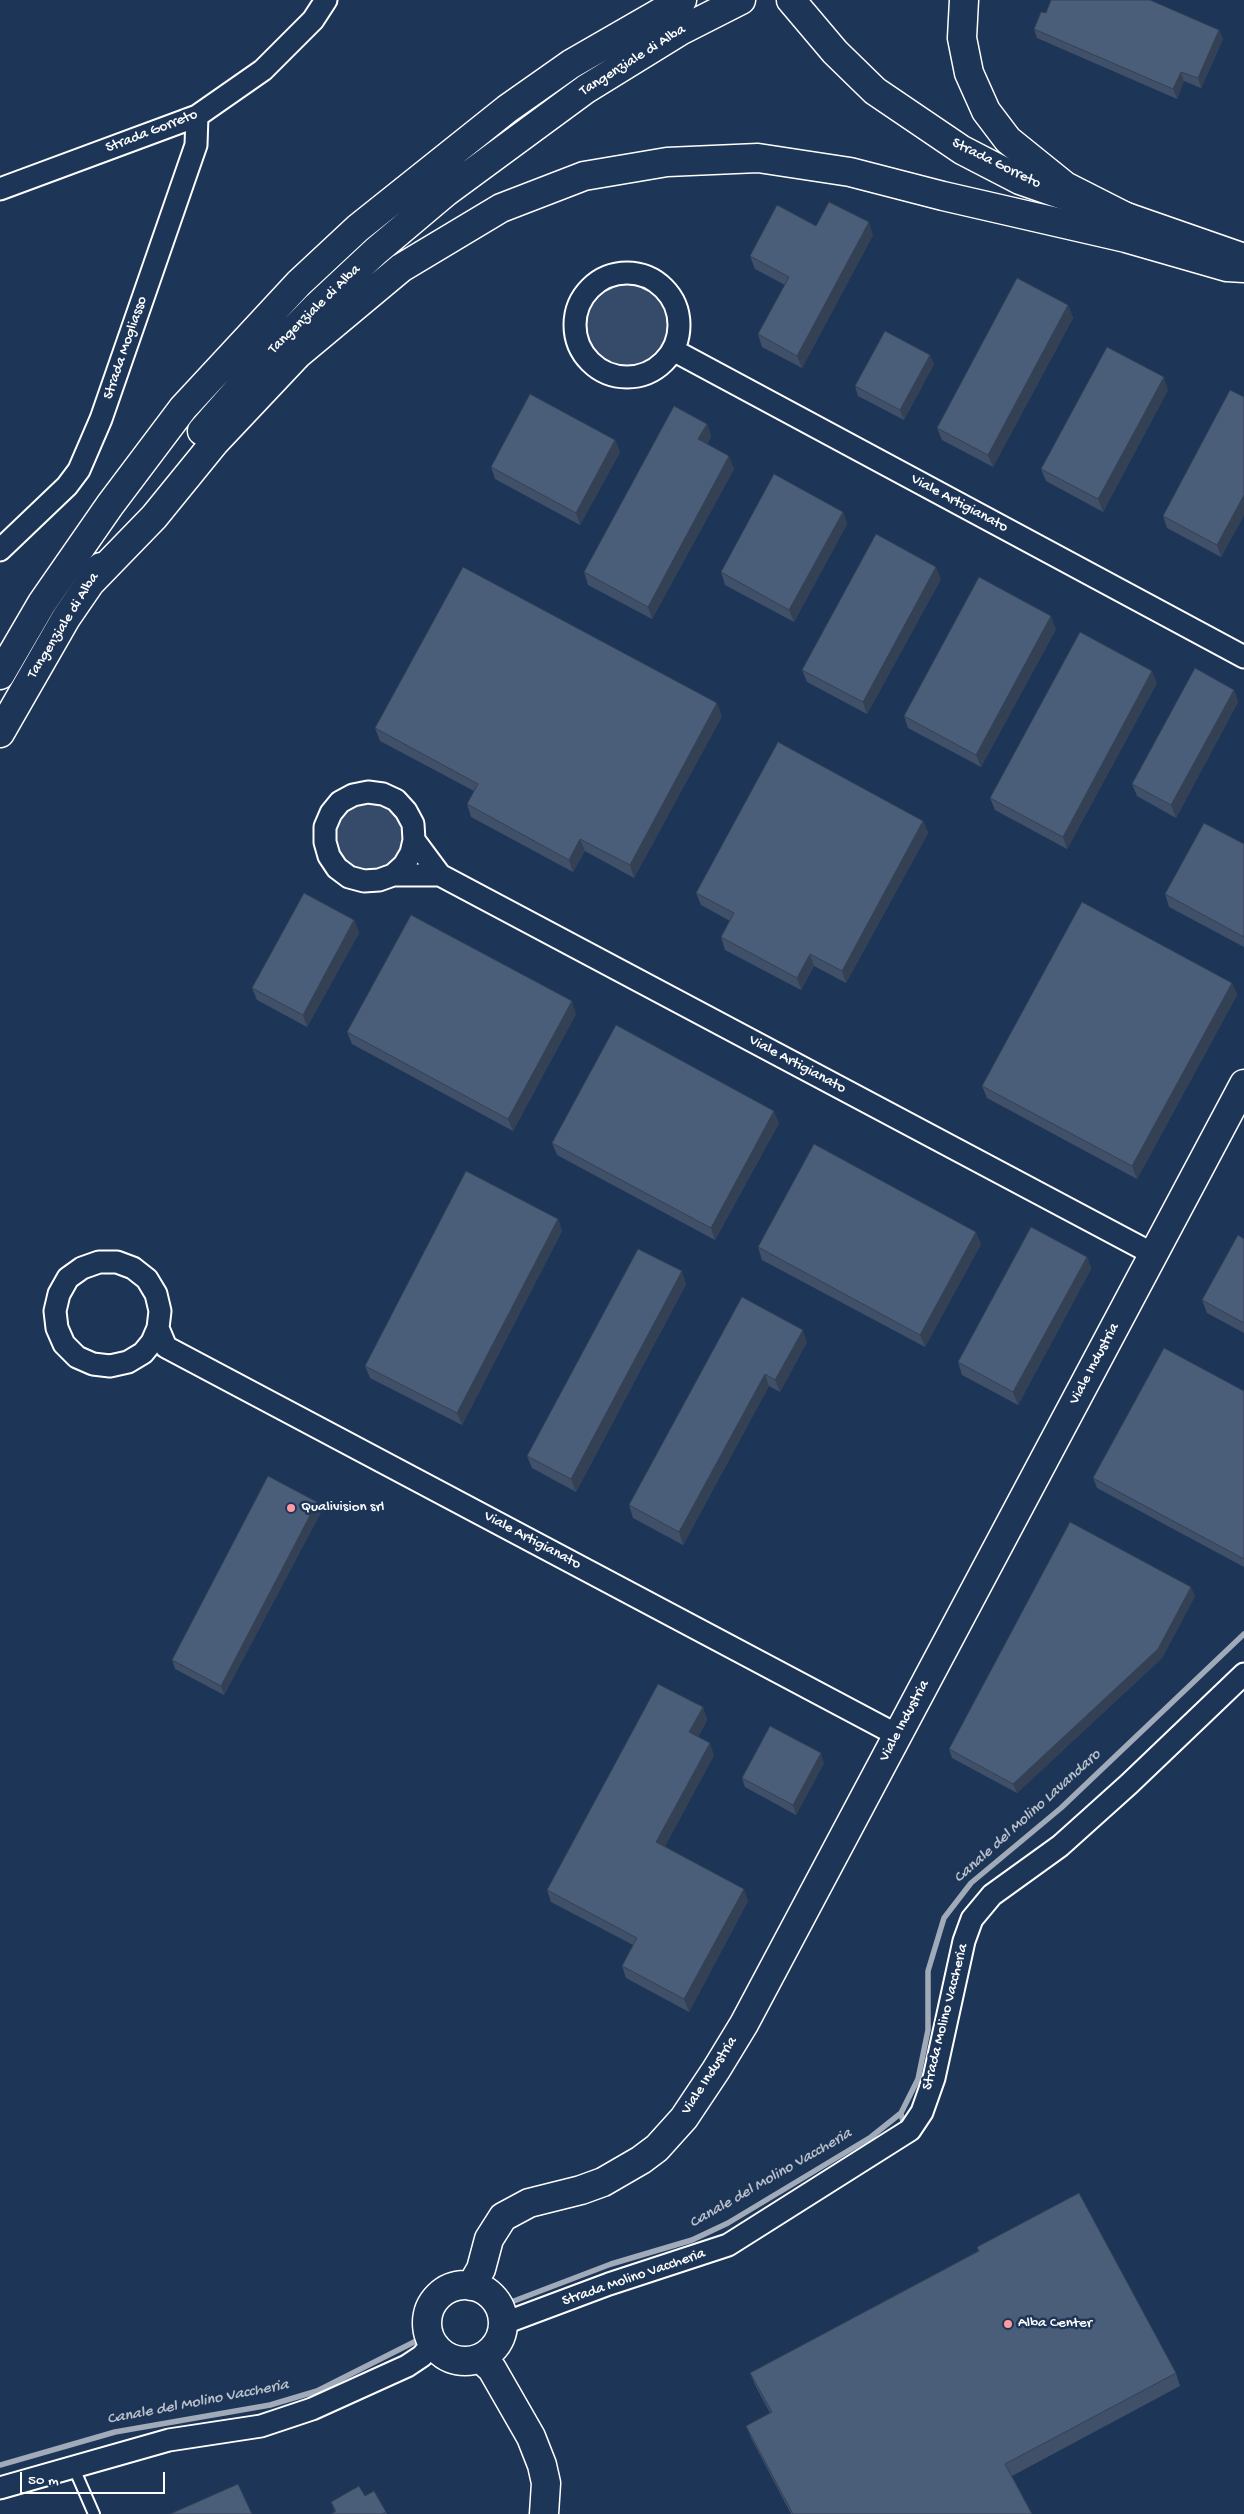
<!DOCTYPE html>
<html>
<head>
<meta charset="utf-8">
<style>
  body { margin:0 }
  #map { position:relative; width:1244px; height:2514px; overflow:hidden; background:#1d3557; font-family:"Gochi Hand",sans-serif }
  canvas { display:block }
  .scale { position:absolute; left:20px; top:2472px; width:145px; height:22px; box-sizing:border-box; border:2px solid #fff; border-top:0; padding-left:6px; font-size:15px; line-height:18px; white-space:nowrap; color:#fff; -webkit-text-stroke:4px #1d3557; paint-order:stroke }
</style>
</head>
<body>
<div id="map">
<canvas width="1244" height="2514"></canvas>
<div class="scale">50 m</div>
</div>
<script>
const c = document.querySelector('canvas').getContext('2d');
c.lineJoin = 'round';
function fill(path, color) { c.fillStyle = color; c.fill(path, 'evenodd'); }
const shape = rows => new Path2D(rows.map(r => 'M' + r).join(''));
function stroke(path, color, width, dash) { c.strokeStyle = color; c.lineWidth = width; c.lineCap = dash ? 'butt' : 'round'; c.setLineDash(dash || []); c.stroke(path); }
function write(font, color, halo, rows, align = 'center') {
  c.font = font + ' "Gochi Hand",sans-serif'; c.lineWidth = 5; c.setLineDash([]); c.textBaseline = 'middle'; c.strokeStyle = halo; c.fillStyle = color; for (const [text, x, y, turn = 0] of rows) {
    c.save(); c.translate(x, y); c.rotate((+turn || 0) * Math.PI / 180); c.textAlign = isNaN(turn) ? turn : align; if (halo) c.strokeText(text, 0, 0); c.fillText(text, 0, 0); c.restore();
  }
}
const green = shape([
  '577 325a47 47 0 1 1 94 0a47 47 0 1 1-94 0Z',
  '336 836a33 33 0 1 1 66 0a33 33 0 1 1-66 0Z'
]);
const stream = shape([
  [903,2122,901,2113,918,2079,928,2030,928,1971,944,1918,971,1883,1061,1808,1244,1634],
  [506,2304,611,2264,692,2240,728,2223,871,2137,901,2113],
  [0,2465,115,2432,270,2405,317,2391,422,2338]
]);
const lane = shape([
  [73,2466,94,2514]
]);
const street = shape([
  [0,189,197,116,263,70,313,20,326,0],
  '575 325a52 52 0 1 1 104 0a52 52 0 1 1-104 0Z',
  [673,350,1244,657],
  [0,550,67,486,79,470,101,419,196,145,197,116],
  [414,840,411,853,404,865,393,875,379,880,364,881,349,877,337,868,329,856,325,842,325,827,331,813,340,802,353,795,368,792,383,794,396,800,406,811,413,824,414,840,440,875,1153,1254],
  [393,875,440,875],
  [158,1328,152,1342,143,1353,128,1362,110,1366,93,1364,77,1357,64,1344,57,1328,55,1311,59,1294,68,1278,82,1268,99,1262,117,1262,133,1268,147,1279,156,1294,160,1311,158,1328,166,1347],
  [166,1347,897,1735],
  [502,2324,609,2284,728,2245,910,2130,922,2112,934,2078,964,1941,972,1919,992,1895,1060,1846,1129,1784,1244,1674],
  [0,2488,169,2440,261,2426,312,2409,407,2366,422,2356,432,2344]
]);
const secondary = shape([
  '427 2323a38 38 0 1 1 76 0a38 38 0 1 1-76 0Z',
  [471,2286,481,2269,489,2239,503,2217,529,2203,581,2190,603,2182,641,2160,657,2148,684,2118,716,2070,744,2024,1244,1084],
  [480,2358,492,2369,531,2437,542,2465,546,2483,544,2514]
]);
const primary = shape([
  [791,0,835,52,875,91,962,150,1020,180,1244,258]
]);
const highway = shape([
  [964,0,962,38,969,73,986,111,1008,140,1065,186,1128,218],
  [202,431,266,358,315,308,376,251,446,192,586,89,680,31,741,0],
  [90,583,154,517,215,442,298,354,401,268,501,208,584,176,667,162,758,158,850,172,943,196,1126,238,1227,267,1244,268],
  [0,675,42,603,110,505,183,408,299,283,358,228,507,109,571,64,682,0],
  [0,733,66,618,101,567]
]);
const wall = shape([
  [1046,13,1219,30,1223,39,1201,88,1184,81,1177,99,1037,38,1034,29],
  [816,226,873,235,802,368,762,347,758,334,785,285,755,269,750,256],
  [1068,305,1073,318,993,467,942,440,937,428],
  [934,364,904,420,858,396,855,386],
  [1168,390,1103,512,1046,481,1041,469],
  [1244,397,1244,515,1221,557,1167,528,1163,516],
  [707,424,711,436,707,444,734,469,652,619,588,585,584,572],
  [615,440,620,452,580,525,495,479,491,467],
  [843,512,847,524,794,622,725,585,721,572],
  [941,579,867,714,807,682,802,670],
  [1056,629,981,767,908,728,904,716],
  [1157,683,1067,849,995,810,990,798],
  [1234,690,1238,702,1176,818,1137,796,1132,784],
  [722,716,634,878,585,851,573,872,471,817,467,804,474,791,380,741,375,728],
  [923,821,928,833,846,983,814,966,801,990,725,950,721,937,730,921,701,905,696,893],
  [1244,844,1244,947,1169,907,1165,894],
  [354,920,359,933,307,1027,257,1000,252,988],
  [1232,983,1237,995,1137,1179,987,1098,982,1086],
  [576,1014,513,1131,352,1044,347,1032],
  [779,1123,715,1240,557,1155,552,1143],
  [558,1219,562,1231,462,1425,370,1378,365,1366],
  [1244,1239,1244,1333,1207,1313,1202,1300],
  [981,1244,925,1347,762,1260,758,1247],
  [1087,1257,1091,1269,1018,1405,962,1375,958,1362],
  [686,1284,576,1492,532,1468,527,1456],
  [742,1297,807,1342,780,1392,769,1386,683,1545,633,1518,629,1505],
  [1244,1391,1244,1567,1097,1488,1093,1478],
  [321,1512,224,1695,175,1669,172,1660],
  [1195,1596,1162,1658,1017,1793,952,1758,949,1749],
  [703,1707,707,1720,698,1737,714,1755,665,1846,748,1901,689,2012,626,1978,622,1966,633,1945,551,1902,547,1890],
  [824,1763,796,1815,745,1787,742,1778],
  [977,2247,1176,2373,1180,2386,1012,2476,1032,2514,791,2514,751,2438,746,2426,770,2413,755,2385,750,2373,978,2251],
  [365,2496,386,2512,387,2514,331,2514,335,2512,331,2502]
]);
const shadedWall = shape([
  [1219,30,1223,39,1201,88,1198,78],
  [1181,72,1184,81,1177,99,1173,89],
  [869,222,873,235,802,368,797,356],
  [1068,305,1073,318,993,467,988,455],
  [930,355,934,364,904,420,900,410],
  [1164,377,1168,390,1103,512,1098,499],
  [707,424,711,436,703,452,698,439],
  [615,440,620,452,580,525,576,513],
  [729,456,734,469,652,619,648,607],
  [1244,495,1244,515,1221,557,1217,545],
  [843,512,847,524,794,622,789,610],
  [936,567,941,579,867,714,863,702],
  [1051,616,1056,629,981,767,976,755],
  [1152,671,1157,683,1067,849,1063,837],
  [1234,690,1238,702,1176,818,1171,805],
  [717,703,722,716,634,878,630,865],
  [923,821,928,833,846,983,842,971],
  [580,839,585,851,573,872,569,860],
  [354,920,359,933,307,1027,303,1015],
  [810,954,814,966,801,990,797,978],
  [1232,983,1237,995,1137,1179,1132,1166],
  [572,1001,576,1014,513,1131,508,1119],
  [774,1111,779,1123,715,1240,711,1228],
  [558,1219,562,1231,462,1425,457,1413],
  [976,1232,981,1244,925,1347,920,1335],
  [1087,1257,1091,1269,1018,1405,1013,1392],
  [682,1271,686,1284,576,1492,571,1479],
  [803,1330,807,1342,780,1392,775,1380],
  [765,1374,769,1386,683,1545,679,1532],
  [317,1502,321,1512,224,1695,221,1686],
  [1191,1587,1195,1596,1162,1658,1017,1793,1013,1784],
  [703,1707,707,1720,694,1744,689,1732],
  [710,1743,714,1755,661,1854,656,1842],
  [821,1753,824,1763,796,1815,793,1805],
  [744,1889,748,1901,689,2012,684,1999]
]);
const building = shape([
  [1051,0,1150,0,1219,30,1198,78,1181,72,1173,89,1034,29,1041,12,1046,13,1051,0],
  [829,202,869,222,797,356,758,334,789,277,750,256,777,205,816,226,829,202],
  [1017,278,1068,305,988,455,937,428,1017,278],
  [885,331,930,355,900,410,855,386,885,331],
  [1107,347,1164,377,1098,499,1041,469,1107,347],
  [1230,390,1244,397,1244,495,1217,545,1163,516,1230,390],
  [530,394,615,440,576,513,491,467,530,394],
  [674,406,707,424,698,439,729,456,648,607,584,572,674,406],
  [774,474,843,512,789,610,721,572,774,474],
  [876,534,936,567,863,702,802,670,876,534],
  [463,567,717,703,630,865,580,839,569,860,467,804,478,784,375,728,463,567],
  [979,577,1051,616,976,755,904,716,979,577],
  [1080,632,1152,671,1063,837,990,798,1080,632],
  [1195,668,1234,690,1171,805,1132,784,1195,668],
  [778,742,923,821,842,971,810,954,797,978,721,937,734,913,696,893,778,742],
  [1204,823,1244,844,1244,937,1165,894,1204,823],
  [304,893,354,920,303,1015,252,988,304,893],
  [1082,902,1232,983,1132,1166,982,1086,1082,902],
  [411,915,572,1001,508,1119,347,1032,411,915],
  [616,1025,774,1111,711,1228,552,1143,616,1025],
  [814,1144,976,1232,920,1335,758,1247,814,1144],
  [466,1171,558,1219,457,1413,365,1366,466,1171],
  [1031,1227,1087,1257,1013,1392,958,1362,1031,1227],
  [1238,1235,1244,1239,1244,1323,1202,1300,1238,1235],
  [638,1249,682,1271,571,1479,527,1456,638,1249],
  [742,1297,803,1330,775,1380,765,1374,679,1532,629,1505,742,1297],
  [1164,1348,1244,1391,1244,1559,1093,1478,1164,1348],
  [268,1476,317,1502,221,1686,172,1660,268,1476],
  [1070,1522,1191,1587,1158,1649,1013,1784,949,1749,1070,1522],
  [658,1684,703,1707,689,1732,710,1743,656,1842,744,1889,684,1999,622,1966,637,1938,547,1890,658,1684],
  [770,1726,821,1753,793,1805,742,1778,770,1726],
  [1079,2193,1176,2373,1005,2464,1032,2514,793,2514,746,2426,772,2412,750,2373,979,2251,977,2247,1079,2193],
  [238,2484,252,2514,170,2514,238,2484],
  [359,2486,365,2496,374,2491,386,2512,382,2514,331,2514,336,2511,331,2502,359,2486]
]);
const markers = [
  [291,1508,5,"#ff9aa2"],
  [1008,2324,5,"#ff9aa2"]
];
const streetNames = [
  ["Tangenziale di Alba",633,61,-32],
  ["Strada Gorreto",152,132,-21],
  ["Strada Gorreto",996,164,26],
  ["Tangenziale di Alba",315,310,-44],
  ["Strada Mogliasso",126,348,-71],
  ["Viale Artigianato",959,504,28],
  ["Tangenziale di Alba",64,626,-58],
  ["Viale Artigianato",797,1065,28],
  ["Viale Industria",1095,1364,-62],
  ["Viale Artigianato",532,1541,28],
  ["Viale Industria",905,1721,-62],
  ["Strada Molino Vaccheria",946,2017,-76],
  ["Viale Industria",710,2076,-57],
  ["Strada Molino Vaccheria",634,2278,-19]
];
const poiNames = [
  ["Qualivision srl",301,1508],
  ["Alba Center",1018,2324]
];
const waterNames = [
  ["Canale del Molino Lavandaro",1028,1817,-42],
  ["Canale del Molino Vaccheria",771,2179,-30],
  ["Canale del Molino Vaccheria",198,2403,-11]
];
fill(green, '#364b69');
stroke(stream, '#a0aab8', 5.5);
stroke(lane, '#fff', 14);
stroke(street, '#fff', 25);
stroke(secondary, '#fff', 31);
stroke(primary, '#fff', 31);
stroke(highway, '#fff', 31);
stroke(lane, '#1d3557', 10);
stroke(street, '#1d3557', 21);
stroke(secondary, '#1d3557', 28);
stroke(primary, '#1d3557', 28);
stroke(highway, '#1d3557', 28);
fill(wall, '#405068');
fill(shadedWall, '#344155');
fill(building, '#4a5d79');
stroke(building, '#344155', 1);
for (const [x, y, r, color] of markers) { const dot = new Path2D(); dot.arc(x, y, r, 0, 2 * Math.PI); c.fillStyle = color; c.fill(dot); stroke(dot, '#1d3557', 2); }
write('15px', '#fff', '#1d3557', streetNames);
write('15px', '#fff', '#1d3557', poiNames, 'left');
write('italic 16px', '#b8c0ca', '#1d3557', waterNames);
</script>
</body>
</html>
